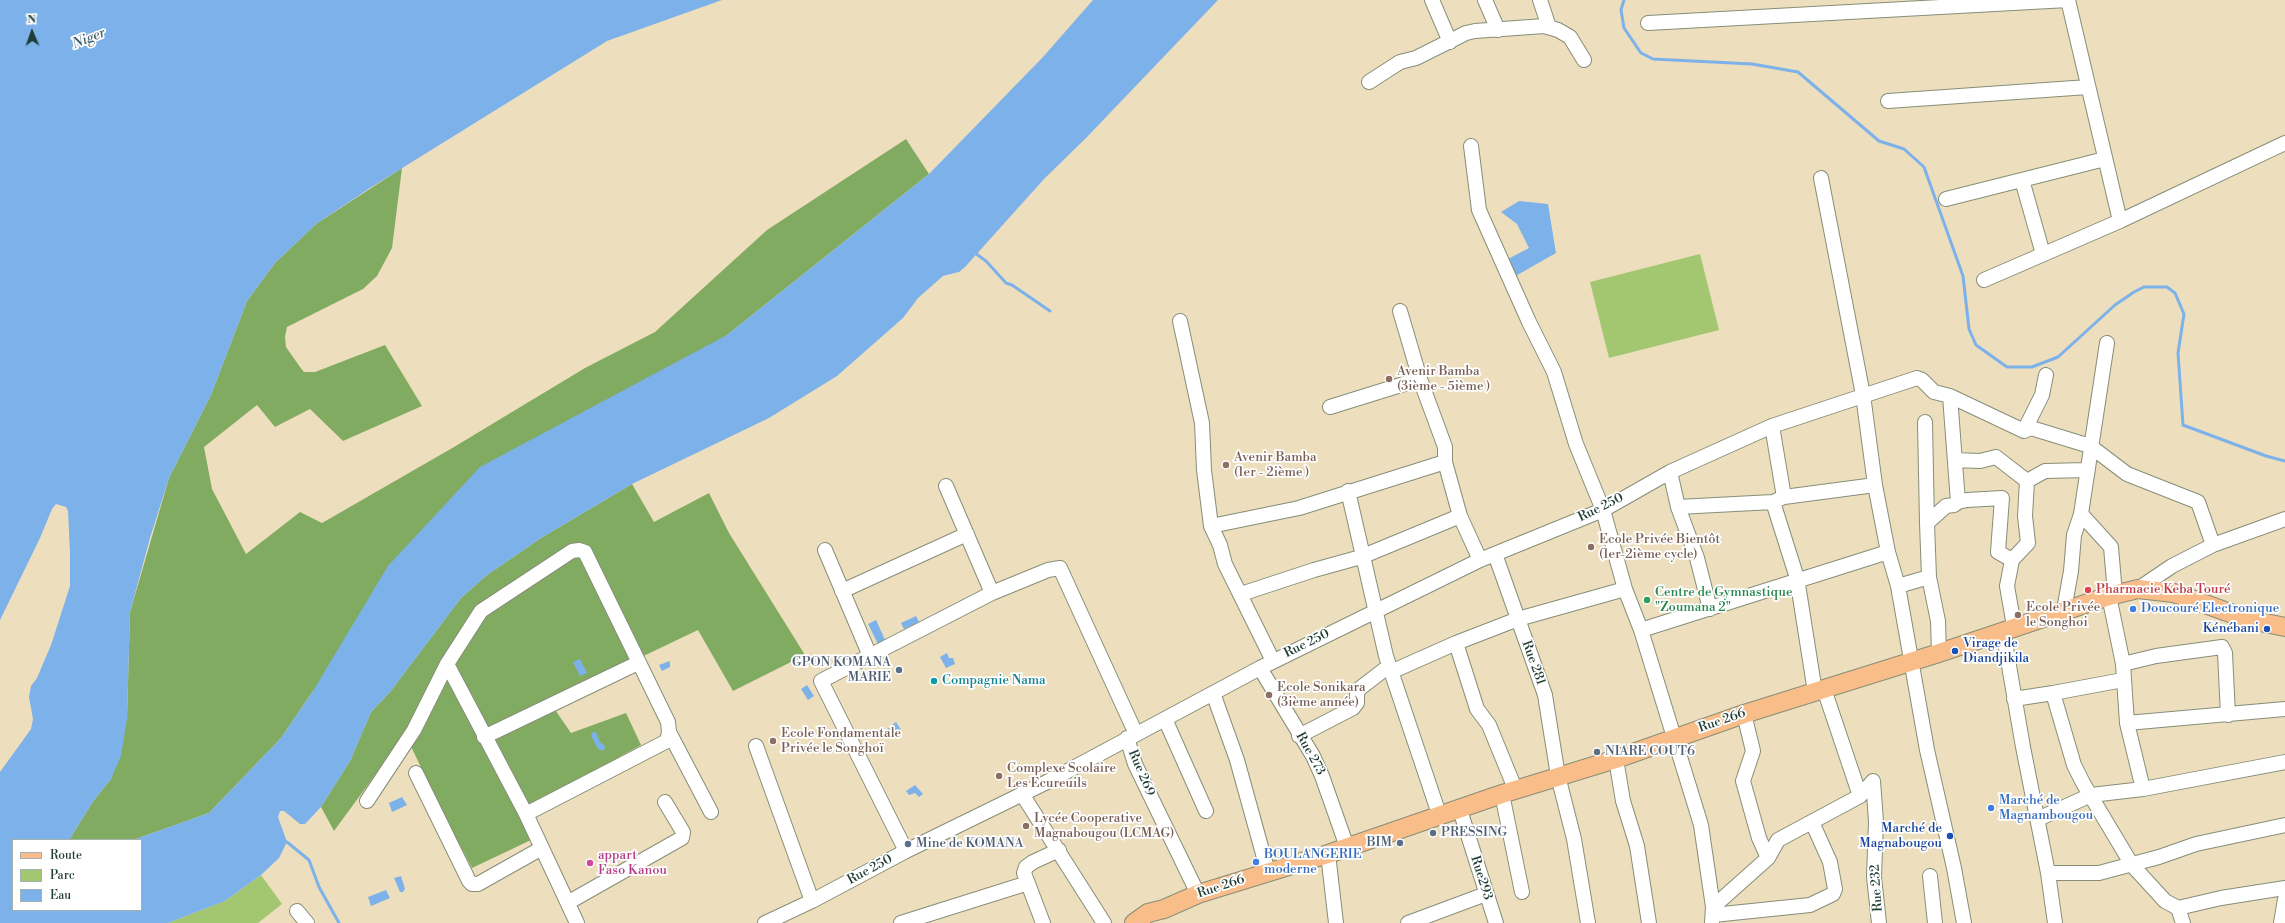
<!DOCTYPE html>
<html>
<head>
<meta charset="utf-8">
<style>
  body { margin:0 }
  #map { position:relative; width:2285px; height:923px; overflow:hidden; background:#eddfbd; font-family:"Libre Bodoni",serif }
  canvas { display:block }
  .legend { position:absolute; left:12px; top:839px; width:130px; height:72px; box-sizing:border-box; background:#fff; border:1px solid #a5b1ae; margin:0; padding:5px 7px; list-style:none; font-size:12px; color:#1f3d34 }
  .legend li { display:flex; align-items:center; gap:8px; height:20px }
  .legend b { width:20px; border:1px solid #a5b1ae }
  .north { position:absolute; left:12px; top:12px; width:40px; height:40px; -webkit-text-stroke:3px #fff; paint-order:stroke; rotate:358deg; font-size:11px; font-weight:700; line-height:16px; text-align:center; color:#1f3d34 }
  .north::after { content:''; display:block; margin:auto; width:14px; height:18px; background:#1f3d34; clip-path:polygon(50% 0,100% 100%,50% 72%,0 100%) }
</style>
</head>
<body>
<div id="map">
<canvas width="2285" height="923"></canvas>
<ul class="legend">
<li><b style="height:5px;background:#f9bd89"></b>Route</li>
<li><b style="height:11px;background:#a3c670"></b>Parc</li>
<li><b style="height:11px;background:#7db1ea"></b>Eau</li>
</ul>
<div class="north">N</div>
</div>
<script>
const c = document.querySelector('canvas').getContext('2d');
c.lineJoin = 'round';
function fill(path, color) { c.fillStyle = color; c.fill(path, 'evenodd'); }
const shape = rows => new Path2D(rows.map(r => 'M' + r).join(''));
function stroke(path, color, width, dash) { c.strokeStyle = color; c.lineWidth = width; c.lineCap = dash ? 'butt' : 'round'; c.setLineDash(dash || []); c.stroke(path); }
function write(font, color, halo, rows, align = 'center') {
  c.font = font + ' "Libre Bodoni",serif'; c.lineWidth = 3.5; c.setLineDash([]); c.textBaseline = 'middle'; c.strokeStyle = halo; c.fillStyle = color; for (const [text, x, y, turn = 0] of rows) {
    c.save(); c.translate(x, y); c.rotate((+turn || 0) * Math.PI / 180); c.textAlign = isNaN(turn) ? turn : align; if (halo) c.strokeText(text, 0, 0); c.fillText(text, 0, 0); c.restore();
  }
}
const green = shape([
  [1700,254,1719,330,1609,358,1590,282],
  [261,875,282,904,258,923,168,923,225,901]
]);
const forest = shape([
  [906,139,929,174,727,335,313,691,281,738,209,813,133,840,69,840,94,800,111,779,127,718,130,612,169,478,211,395,247,301,275,263,316,224,402,168,392,248,377,276,363,289,287,327,285,337,286,347,300,367,304,372,315,372,385,345,422,406,343,441,310,409,275,427,257,405,204,447,212,489,246,554,300,512,322,523,454,447,585,368,655,332,767,230],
  [632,484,654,522,709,493,729,533,805,655,733,691,698,630,549,701,571,733,626,713,641,745,517,813,531,840,472,868,441,809,405,734,334,831,321,807,350,761,371,712,390,692,461,598,487,575,541,538]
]);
const water = shape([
  [0,0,722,0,607,41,370,188,316,224,275,263,247,301,211,395,169,478,150,538,130,612,127,718,121,756,111,779,94,800,69,840,13,840,13,910,141,910,141,840,133,840,209,813,281,738,313,691,388,566,480,467,727,335,929,174,1043,57,1093,0,1218,0,1086,138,1044,179,965,267,959,272,943,276,918,298,903,318,837,376,769,418,632,484,541,538,487,575,461,598,390,692,371,712,350,761,321,807,305,824,300,824,284,811,280,811,278,817,287,842,279,858,261,875,225,901,168,923,0,923,0,772,31,729,33,719,29,697,31,686,37,678,51,645,70,586,70,553,68,511,66,507,56,504,52,509,40,538,0,620],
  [1519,201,1548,204,1556,253,1512,278,1508,259,1529,248,1517,224,1501,212],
  [916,616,919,622,904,629,901,623],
  [876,620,886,642,879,646,868,624],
  [947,653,949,658,953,658,955,664,946,668,940,657],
  [580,659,587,673,580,676,573,662],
  [670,661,670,667,662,671,659,665],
  [807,685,814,696,808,700,801,689],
  [896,722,901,730,888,735,885,731],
  [593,732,596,732,600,742,605,746,604,751,598,749,591,736],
  [915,785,923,794,919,797,915,793,909,795,906,791],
  [402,797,407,805,392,812,389,803],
  [401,876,405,889,403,892,400,892,394,878],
  [386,890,390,898,371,906,368,897]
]);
const stream = shape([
  [1624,0,1621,10,1624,28,1641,53,1653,59,1752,64,1798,72,1879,141,1904,149,1924,167,1963,276,1969,329,1976,345,2007,367,2032,367,2058,357,2115,305,2134,292,2144,287,2167,287,2175,293,2184,314,2178,353,2183,425,2266,456,2285,461],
  [975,253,986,261,1006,283,1012,285,1050,311],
  [287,842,309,860,319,887,339,923]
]);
const minor = shape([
  [1432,0,1450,42],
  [1485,0,1498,30],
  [1540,0,1549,27],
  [2068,0,2120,221],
  [1648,23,2068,0],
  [1369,82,1400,62,1416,58,1466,33,1475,31,1544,26,1558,30,1570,37,1584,60],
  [1888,101,2088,87],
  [1471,146,1479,210,1529,322,1554,372,1576,444,1603,510,1625,589,1641,630,1701,825,1713,907,1712,923],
  [1821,178,1863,395,1875,485,1888,552,1898,586,1927,750,1954,868,1964,923],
  [2022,180,2043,254],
  [1946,199,2105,159],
  [1984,280,2120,221,2285,143],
  [1400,311,1420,379,1445,447,1445,462,1460,516,1480,560],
  [1180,321,1202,423,1204,470,1211,526,1220,545,1225,564,1273,661],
  [1330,407,1420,379],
  [1925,422,1927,523],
  [1772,426,1784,497],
  [2024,431,2042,395,2046,375],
  [1955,460,1980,461,1996,457,2027,481,2025,516,2028,543,2012,560,2007,586,2014,626],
  [1670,472,1678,507],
  [2027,481,2045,471,2087,470],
  [946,486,992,593],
  [1348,491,1386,656,1440,817],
  [1773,502,1797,578,1815,692],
  [1958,502,1967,500,2002,498,1998,552,2012,560],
  [2081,514,2111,547,2115,594],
  [1211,526,1299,508,1445,462],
  [825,550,870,656],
  [1495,554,1545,695,1558,776,1574,839,1588,923],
  [1929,577,1938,621,1939,653],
  [1898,586,1929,577,1927,523,1946,506,1954,505,1958,502,1950,396],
  [2138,589,2172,566,2213,545,2285,519],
  [842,591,967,534],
  [1241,594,1314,570,1361,557,1460,516],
  [2109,596,2123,664,2127,723,2143,789],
  [1710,609,1697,558,1678,507,1773,502,1784,497,1875,485],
  [2064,610,2071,571,2074,535,2081,514,2107,343],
  [1641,630,1888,552],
  [2003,631,2023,747,2048,873,2055,923],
  [1456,643,1477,709,1489,725,1516,791],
  [447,664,526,814,577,923],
  [2123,664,2156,656,2222,647,2225,653,2228,715],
  [1260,668,1313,756,1322,776,1347,847],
  [1393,671,1456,643,1518,619,1625,589],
  [1824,689,1860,796],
  [1213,693,1237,760,1268,872],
  [2053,693,2123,680],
  [2014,699,2053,693,2074,765,2083,783,2132,865,2165,901,2178,908,2221,898,2285,888],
  [1744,714,1753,751,1743,781,1759,838,1768,858],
  [1165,719,1206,811],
  [2127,723,2285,709],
  [669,732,711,812],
  [1299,736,1353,708,1357,703,1357,694,1359,689,1389,666],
  [484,737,638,663],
  [1127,738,1135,764,1198,894],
  [756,746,812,901],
  [1616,759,1623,801,1637,846,1649,923],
  [416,773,469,881,472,884,478,884,542,848],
  [1873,781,1876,821,1874,877,1879,923],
  [1022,794,1104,923],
  [1502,794,1522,892],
  [367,801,414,730,447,664,481,611,572,551,579,550,585,552,668,722,669,732,667,741,526,814],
  [1460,810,1496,923],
  [2038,819,2091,795,2143,789,2285,762],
  [906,851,821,681,842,670,992,593,1048,570,1060,568,1136,734],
  [1328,854,1336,923],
  [2048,873,2099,873,2159,857,2196,844,2285,825],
  [1930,876,1935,923],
  [569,902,682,838,683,832,665,802],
  [1713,907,1768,858,1778,840,1860,796,1873,781],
  [2178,908,2183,923],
  [297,911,307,923],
  [1713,915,1810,905,1833,894,1835,889,1830,862,1812,822],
  [765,923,812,901,906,851,1049,781,1260,668,1480,560,1603,510,1670,472,1772,426,1917,378,1922,380,1934,392,1950,396,2024,431,2031,428,2090,446,2127,474,2198,502,2213,545],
  [901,923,1028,883],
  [1043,923,1024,873,1026,867,1033,862,1059,850],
  [1408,923,1486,894],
  [2281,923,2285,899]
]);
const major = shape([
  [1134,923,1148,913,1164,909,1198,894,1328,854,1502,794,1616,759,1744,714,1939,653,2109,596,2138,589,2174,593,2250,620,2285,627]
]);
const markers = [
  [1389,379,4,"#8d6e63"],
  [1226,465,4,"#8d6e63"],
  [1591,547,4,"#8d6e63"],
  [2088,590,4,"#e0444e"],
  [1647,600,4,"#2e9e5b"],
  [2133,609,4,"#3f7fe0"],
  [2018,615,4,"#8d6e63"],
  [2267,629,4,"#1a4fb4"],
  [1955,651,4,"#1a4fb4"],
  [899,670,4,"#5c6f8a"],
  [934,681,4,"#0f9aa8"],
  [1269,695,4,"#8d6e63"],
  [773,741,4,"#8d6e63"],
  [1597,752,4,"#5c6f8a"],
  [999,776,4,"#8d6e63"],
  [1991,808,4,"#3f7fe0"],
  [1026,826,4,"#8d6e63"],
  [1433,833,4,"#5c6f8a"],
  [1950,836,4,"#1a4fb4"],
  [1400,843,4,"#5c6f8a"],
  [908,844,4,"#5c6f8a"],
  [1256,862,4,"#3f7fe0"],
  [590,863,4,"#d1479c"]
];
const educationNames = [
  ["Avenir Bamba",1397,372],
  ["(3ième - 5ième )",1397,387],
  ["Avenir Bamba",1234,458],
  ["(1er - 2ième )",1234,473],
  ["Ecole Privée Bientôt",1599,540],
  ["(1er-2ième cycle)",1599,555],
  ["Ecole Privée",2026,608],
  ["le Songhoi",2026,623],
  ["Ecole Sonikara",1277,688],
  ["(3ième année)",1277,703],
  ["Ecole Fondamentale",781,734],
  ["Privée le Songhoï",781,749],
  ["Complexe Scolaire",1007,769],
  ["Les Ecureuils",1007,784],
  ["Lycée Cooperative",1034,819],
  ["Magnabougou (LCMAG)",1034,834]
];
const streetNames = [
  ["Rue 250",1601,508,-26],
  ["Rue 250",1307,644,-26],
  ["Rue 281",1533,663,70],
  ["Rue 266",1722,721,-19],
  ["Rue 273",1310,754,61],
  ["Rue 269",1141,773,67],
  ["Rue 250",870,870,-28],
  ["Rue293",1481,878,72],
  ["Rue 266",1221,887,-18],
  ["Rue 232",1877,888,-94]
];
const healthNames = [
  ["Pharmacie Keba Touré",2096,590]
];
const leisureNames = [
  ["Centre de Gymnastique",1655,593],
  ["\"Zoumana 2\"",1655,608]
];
const shopNames = [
  ["Doucouré Electronique",2141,609],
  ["Marché de",1999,801],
  ["Magnambougou",1999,816],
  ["BOULANGERIE",1264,855],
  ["moderne",1264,870]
];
const transitNames = [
  ["Kénébani",2259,629],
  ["Virage de",1963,644,"left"],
  ["Diandjikila",1963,659,"left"],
  ["Marché de",1942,829],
  ["Magnabougou",1942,844]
];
const serviceNames = [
  ["GPON KOMANA",891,663,"right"],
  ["MARIE",891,678,"right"],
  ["NIARE COUT6",1605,752],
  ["PRESSING",1441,833],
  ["BIM",1392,843,"right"],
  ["Mine de KOMANA",916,844]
];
const cultureNames = [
  ["Compagnie Nama",942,681]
];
const hotelNames = [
  ["appart",598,856],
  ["Faso Kanou",598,871]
];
const waterNames = [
  ["Niger",89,39,-22]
];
fill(green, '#a3c670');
fill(forest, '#82ab62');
fill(water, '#7db1ea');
stroke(stream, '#7db1ea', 3);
stroke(minor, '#868e78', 16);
stroke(major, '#868e78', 20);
stroke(minor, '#fff', 14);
stroke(major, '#f9bd89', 18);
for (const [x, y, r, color] of markers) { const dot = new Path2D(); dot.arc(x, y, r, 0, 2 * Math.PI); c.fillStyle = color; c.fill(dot); stroke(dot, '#fff', 1.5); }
write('13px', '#785e54', '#fff', educationNames, 'left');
write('13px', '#1f3d34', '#fff', streetNames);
write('13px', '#be3a42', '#fff', healthNames, 'left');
write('13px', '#27864d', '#fff', leisureNames, 'left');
write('13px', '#366cbe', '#fff', shopNames, 'left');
write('13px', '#164399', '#fff', transitNames, 'right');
write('13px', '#4e5e75', '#fff', serviceNames, 'left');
write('13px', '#0d838f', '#fff', cultureNames, 'left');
write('13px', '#b23c85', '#fff', hotelNames, 'left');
write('italic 14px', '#3b606b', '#fff', waterNames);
</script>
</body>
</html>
